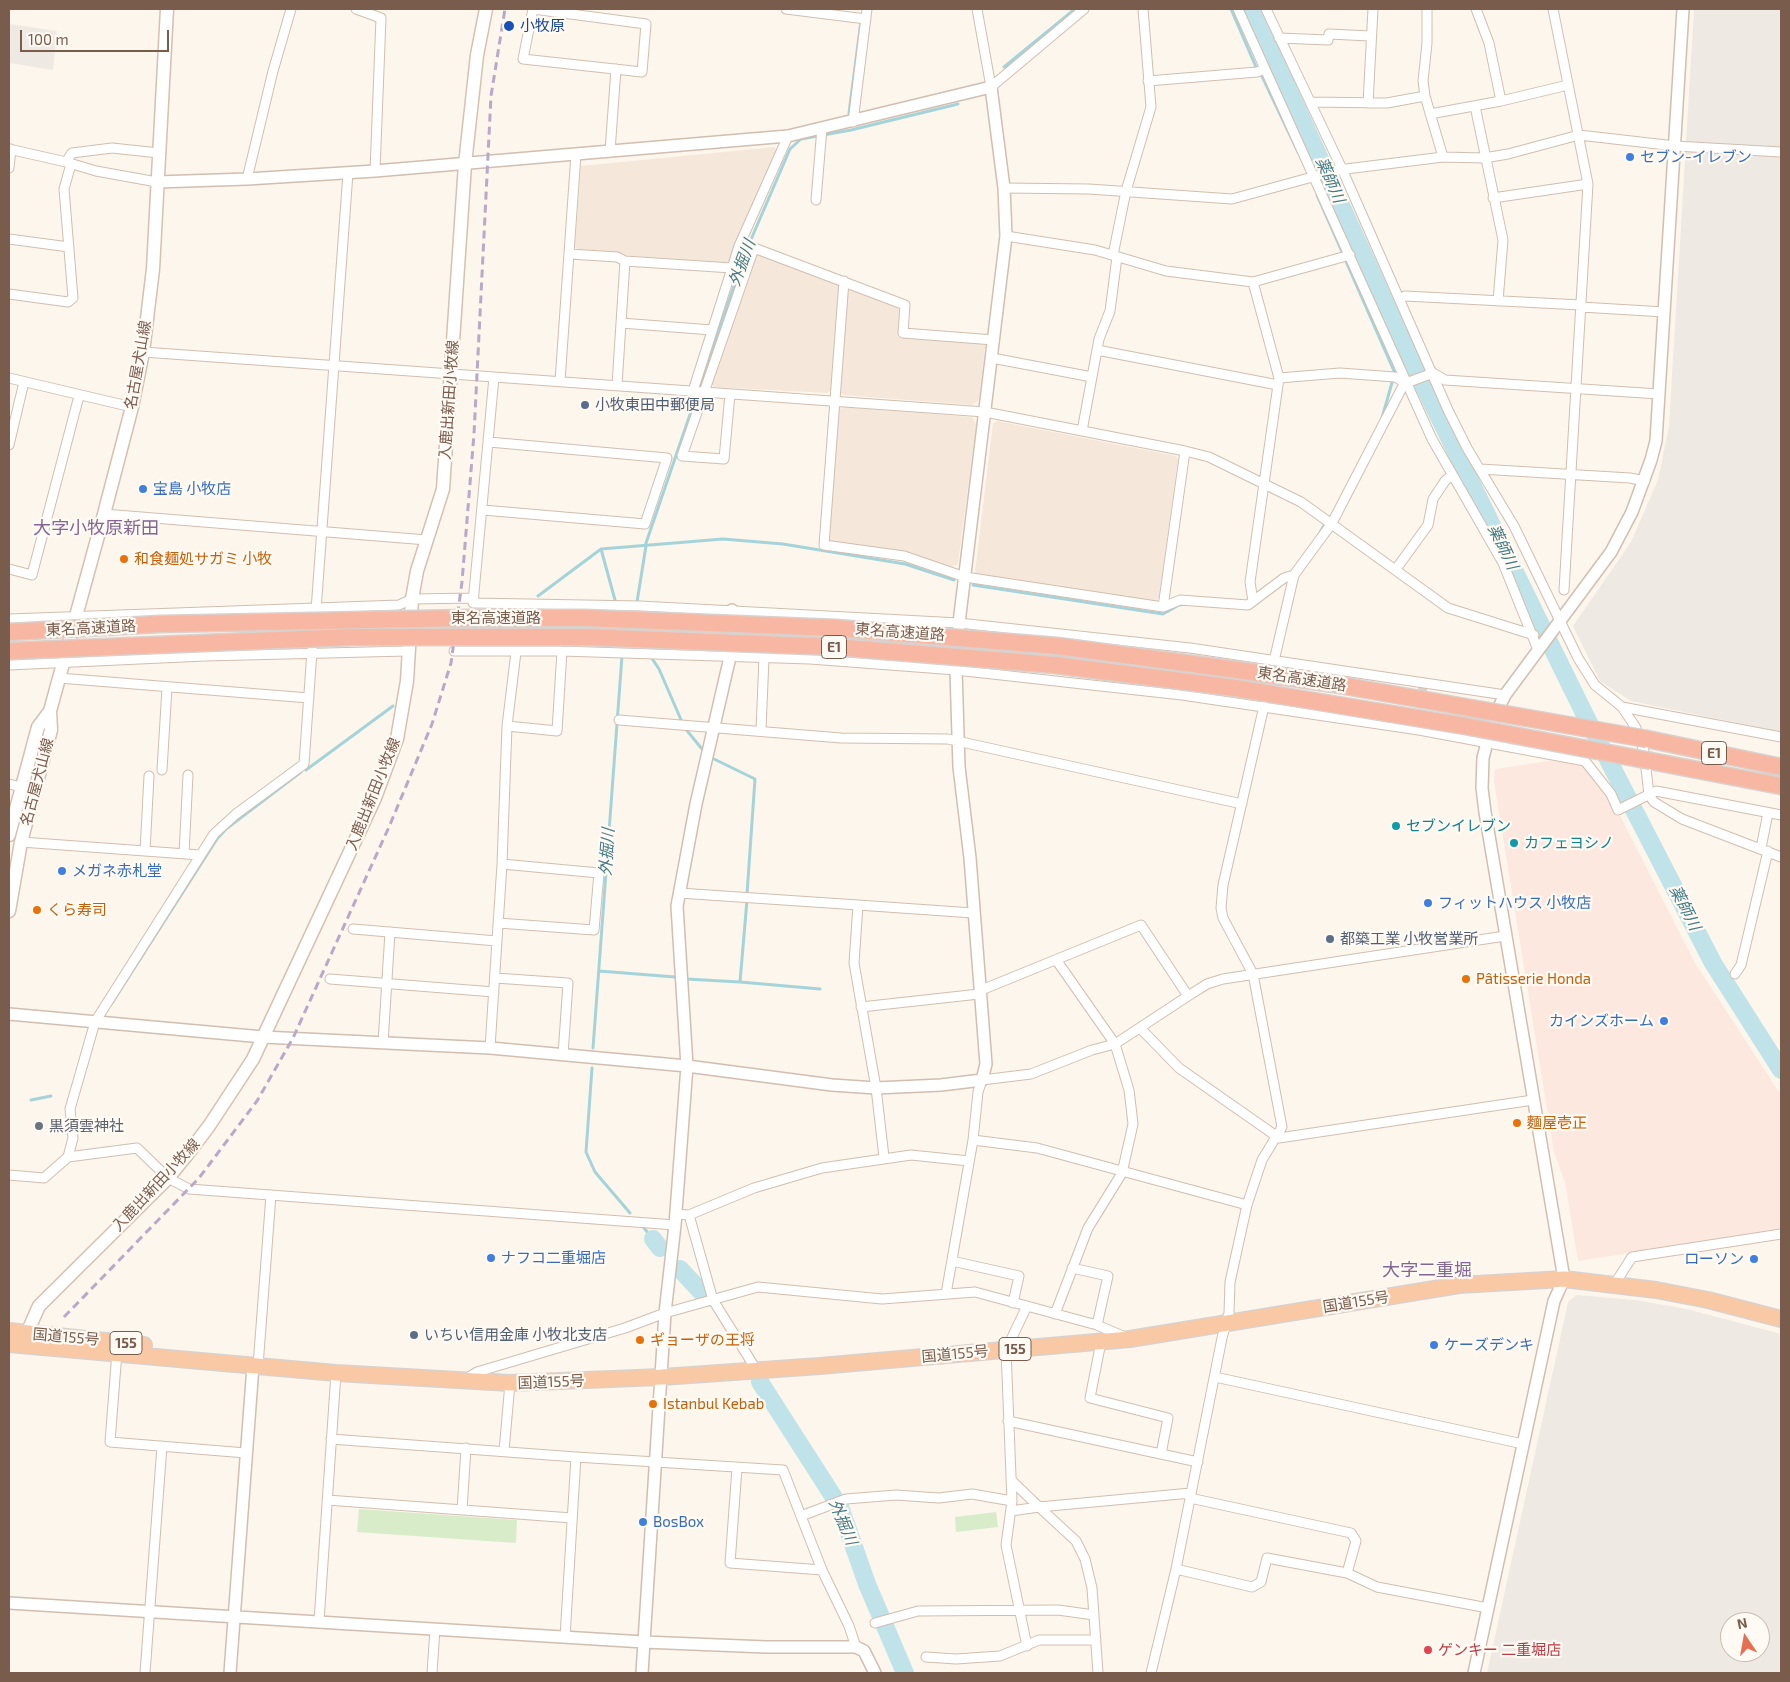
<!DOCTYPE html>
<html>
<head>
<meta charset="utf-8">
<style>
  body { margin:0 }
  #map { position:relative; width:1790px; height:1682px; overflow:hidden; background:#fdf6ec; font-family:"Exo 2",sans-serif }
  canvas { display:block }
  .frame { position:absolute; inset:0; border:10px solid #7a5c4d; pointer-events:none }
  .north { position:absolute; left:1720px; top:1612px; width:50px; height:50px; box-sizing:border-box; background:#fffaf3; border:1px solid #cabbb1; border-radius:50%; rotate:348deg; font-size:14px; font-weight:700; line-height:20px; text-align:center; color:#7a5c4d }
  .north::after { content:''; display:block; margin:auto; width:18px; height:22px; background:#e76f51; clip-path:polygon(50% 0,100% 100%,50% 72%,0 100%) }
  .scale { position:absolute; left:20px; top:30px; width:149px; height:22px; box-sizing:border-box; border:2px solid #7a5c4d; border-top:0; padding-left:6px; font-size:15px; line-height:18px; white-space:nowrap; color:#7a5c4d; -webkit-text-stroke:4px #fffaf3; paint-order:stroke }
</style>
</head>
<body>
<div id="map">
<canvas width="1790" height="1682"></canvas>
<div class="frame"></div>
<div class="north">N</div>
<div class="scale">100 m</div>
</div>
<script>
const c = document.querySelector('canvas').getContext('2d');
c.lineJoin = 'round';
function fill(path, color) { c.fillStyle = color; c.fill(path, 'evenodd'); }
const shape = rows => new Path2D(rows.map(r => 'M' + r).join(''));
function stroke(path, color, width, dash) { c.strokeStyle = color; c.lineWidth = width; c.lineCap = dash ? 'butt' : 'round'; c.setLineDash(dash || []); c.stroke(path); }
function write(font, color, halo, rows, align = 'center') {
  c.font = font + ' "Exo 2","Noto Sans JP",sans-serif'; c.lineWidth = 4.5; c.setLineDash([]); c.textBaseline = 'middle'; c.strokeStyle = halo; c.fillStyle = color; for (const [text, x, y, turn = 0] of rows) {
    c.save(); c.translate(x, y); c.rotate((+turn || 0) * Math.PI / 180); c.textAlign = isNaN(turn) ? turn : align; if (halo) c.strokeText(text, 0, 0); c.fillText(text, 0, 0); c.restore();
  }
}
const residential = shape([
  [774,147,777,151,741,229,730,260,725,263,632,256,618,253,578,250,575,247,581,166],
  [760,254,836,282,839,287,832,389,828,393,714,387,711,383,755,256],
  [850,288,899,306,898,337,983,343,985,346,979,400,972,405,843,395,840,392,847,290],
  [843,407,972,417,976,424,958,564,952,567,905,552,831,542,828,538,839,410],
  [997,421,1176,456,1178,459,1159,598,1154,602,978,576,975,572,993,423]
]);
const commercial = shape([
  [1555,760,1585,766,1610,796,1695,963,1781,1095,1781,1230,1578,1261,1565,1182,1554,1152,1494,782,1495,769]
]);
const industrial = shape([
  [1694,9,1781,9,1781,732,1631,701,1600,681,1573,626,1631,542,1658,480,1669,426],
  [9,24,57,31,53,70,9,63],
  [1577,1295,1635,1300,1687,1309,1781,1334,1781,1673,1487,1673,1568,1302],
  [1730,1622,1760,1622,1760,1652,1730,1652]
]);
const green = shape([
  [359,1509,517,1520,516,1543,357,1532],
  [996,1512,998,1527,956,1532,955,1517]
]);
const stream = shape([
  [1231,9,1256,67],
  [1004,67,1075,9],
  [1261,74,1298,152],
  [849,113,861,21],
  [1317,195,1343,254],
  [1345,259,1394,371],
  [1382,418,1393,379],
  [1319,534,1325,524],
  [645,546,746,251,790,149,801,139,851,130,958,104],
  [601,549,615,600],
  [973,585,1163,614,1179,605,1187,604],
  [538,596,601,549,723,539,783,544,905,564,954,580],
  [637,602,646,546],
  [651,657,659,669,682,722],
  [684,727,702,749],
  [714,759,755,779,747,894],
  [306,770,393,706],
  [599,971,675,977],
  [686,979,740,982,747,900],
  [740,982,820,989],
  [112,1003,217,839,226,829,301,772],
  [593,1048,622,656],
  [592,1068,586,1152,595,1172,630,1213],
  [31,1100,51,1096],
  [644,1228,653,1239]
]);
const river = shape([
  [1252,9,1413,364,1584,713,1713,963,1781,1070],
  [653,1239,660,1248],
  [680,1269,707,1298],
  [760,1382,840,1507,867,1584,905,1673]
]);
const minorTunnel = shape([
  [640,606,655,654],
  [1420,722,1423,684]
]);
const minor = shape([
  [356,9,381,18,375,171],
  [533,9,646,24,642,72,523,59,533,9],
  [786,9,866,19],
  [977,9,991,87],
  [1238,9,1432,439,1503,563,1538,650],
  [1266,9,1342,169,1448,410,1467,448,1514,526,1578,658,1595,685,1622,707,1781,737],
  [1427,9,1427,43,1423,81,1425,96,1443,157],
  [1476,9,1489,43,1501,101],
  [1553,9,1588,184,1564,590],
  [1279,38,1328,40,1329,34,1370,36],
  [1148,81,1257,72,1265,69],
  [991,87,1084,9],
  [1310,102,1387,103,1425,96],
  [1368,103,1373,9],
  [1475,106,1503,240,1498,301],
  [1430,114,1501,101,1568,85],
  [853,122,867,9],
  [9,149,66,162,72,153,112,148,159,153],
  [610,151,616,69],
  [66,162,96,171,157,182],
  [9,168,11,149],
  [247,179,273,71,291,9],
  [1004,188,1089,189,1232,199,1338,170,1443,157,1484,158,1508,154,1579,135,1675,146,1781,152],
  [1493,198,1588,184],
  [816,200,822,128],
  [1006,236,1095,250,1166,271,1253,282,1350,255],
  [9,239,69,247],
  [570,254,617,257,625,261,732,268],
  [1113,255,1126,191,1151,107,1143,9],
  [844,281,824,545,904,556,965,577,1163,607,1185,451],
  [9,294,68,302,73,298,64,189,71,164],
  [1400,299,1405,296,1581,305],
  [1581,307,1664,312],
  [621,323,712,330],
  [1097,350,1278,385],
  [143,352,985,412,1185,451,1209,457,1301,502,1448,608,1534,635],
  [992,358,1092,377],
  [494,377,473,603,640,606,959,623,1190,648,1505,695],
  [9,378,132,407],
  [1279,378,1340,373,1395,377,1406,383,1433,373,1445,380,1659,394],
  [560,381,576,154],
  [617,385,625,261],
  [693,391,739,246,788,136],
  [730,394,724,459,682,456,754,248,905,305,903,333,994,340],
  [1082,431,1099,339,1110,311,1117,257],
  [9,445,24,382],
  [1480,469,1630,478,1645,481],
  [483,510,645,524,667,458,489,442],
  [104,514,427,540],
  [9,569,32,575,79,396],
  [1396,569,1428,525,1433,499,1445,481,1452,475],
  [1253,601,1250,582,1279,378,1253,282],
  [1163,607,1180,600,1248,605,1284,578,1294,575],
  [9,619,399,605,412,599,474,598],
  [315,624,348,173],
  [454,651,562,651,810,659,956,670,1182,695,1419,730,1585,761,1611,794,1618,810,1656,791,1781,815],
  [1274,661,1294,575,1332,523,1405,382],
  [9,665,205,656,407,651],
  [59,678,309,698],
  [1622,707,1636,728,1644,751,1649,795,1654,802,1682,819,1781,857],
  [619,720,841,738,948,739,1242,804],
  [507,726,557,731,562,651],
  [761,730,764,658],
  [162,770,167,688],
  [9,784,21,787],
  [21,842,200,855],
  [1761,848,1768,813],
  [145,851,149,776],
  [184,854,188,775],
  [679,893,858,905],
  [498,923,594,930,599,873,502,864],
  [353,929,497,941],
  [1735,974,1741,965,1768,851],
  [495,978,568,983,563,1055],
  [330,979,494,992],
  [979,991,1141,925,1188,996],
  [861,1007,979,994],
  [1140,1028,1179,1068,1279,1138,1533,1100],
  [383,1043,390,932],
  [490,1048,502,864,507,726,516,652],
  [973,1140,1037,1148,1247,1205],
  [68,1157,73,1138,70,1109,95,1022,214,834,236,814,304,764,313,637],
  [884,1157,876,1088,854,963,858,905,973,913],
  [9,1175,44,1178,68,1157,137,1148,168,1178,189,1189,675,1225],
  [676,1214,689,1215,754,1188,822,1168,911,1155,969,1161],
  [689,1215,713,1300,757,1371],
  [952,1261,1019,1276,1013,1303],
  [1072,1268,1108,1276,1097,1325],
  [1614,1285,1632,1257,1781,1234],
  [946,1294,973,1140,978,1092,982,1080,1031,1074,1092,1050,1115,1044,1188,996,1207,984,1223,979,1505,936],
  [1027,1306,1006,1350,1012,1501,1006,1545,1027,1646],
  [1055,1314,1088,1228,1122,1173,1133,1124,1129,1090,1115,1044,1057,961],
  [1101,1342,1090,1398,1168,1418,1161,1454],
  [117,1352,110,1442,246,1453],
  [258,1366,271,1195],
  [1215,1377,1523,1444],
  [466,1379,477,1372,625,1328,665,1313,758,1287,882,1299,975,1292,1097,1325,1125,1337],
  [1008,1421,1198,1462],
  [331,1439,576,1457,783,1470,822,1570,849,1626,856,1647],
  [504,1451,510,1383],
  [737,1468,730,1563,822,1570],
  [1011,1480,1039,1507,1191,1493],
  [1190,1498,1351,1533,1356,1541,1347,1573],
  [327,1500,572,1518],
  [462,1510,466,1448],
  [1011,1511,1039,1507,1076,1541,1085,1559,1092,1588,1098,1673],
  [801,1516,846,1499,896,1495,939,1498,972,1494,1012,1501],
  [1176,1569,1252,1587,1261,1582,1267,1558,1347,1573,1377,1587,1488,1608],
  [319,1621,336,1373],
  [875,1623,918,1611,1058,1610,1094,1615],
  [565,1637,576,1457],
  [926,1657,956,1659,1000,1656,1039,1640,1096,1640],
  [145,1673,162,1446],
  [432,1673,435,1629],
  [1151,1673,1176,1569,1222,1338,1229,1313,1230,1282,1247,1205,1262,1160,1282,1127,1253,974,1223,918,1221,908,1223,885,1264,706]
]);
const tertiary = shape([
  [9,1014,263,1037,490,1048,687,1066,832,1085,876,1088,941,1085,982,1080,986,1064,970,858,959,767,956,670,959,623,1006,236,1004,188,991,87,788,136,375,171,247,179,157,182],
  [9,1603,644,1642,766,1647,856,1647,864,1651,875,1673],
  [230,1673,253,1366],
  [642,1673,665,1313,675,1225,687,1066,677,906,696,804,730,657,732,610],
  [1474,1673,1554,1301,1564,1279,1485,812,1482,788,1483,758,1493,719,1505,695,1611,552,1632,512,1651,460,1656,441,1683,9]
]);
const secondary = shape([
  [9,835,38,727,50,711],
  [9,911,21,842,51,730,50,711,104,514,132,407,143,352,153,269,167,9],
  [27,1333,39,1306,168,1178,190,1151,209,1126,253,1059,375,798,397,739,407,681,412,599,417,571,443,489,465,164,477,55,486,9]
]);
const trunk = shape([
  [9,1331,144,1345],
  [9,1344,336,1373,510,1383,662,1377,820,1366,1130,1339,1459,1285,1564,1279,1656,1290,1708,1300,1781,1319]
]);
const motorway = shape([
  [1647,739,1781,767],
  [1651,761,1781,786]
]);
const rail = shape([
  [64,1317,199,1178,257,1101,293,1038,389,827,432,724,451,663,462,582,474,434,491,96,505,9]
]);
const motorwayBridge = shape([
  [9,632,160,624,467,618,585,618,836,628,1057,646,1238,670,1334,684,1647,739],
  [9,651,352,637,586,637,835,647,1055,665,1235,688,1465,726,1651,761]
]);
const markers = [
  [509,26,6,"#1a4fb4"],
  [1630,157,5,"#3f7fe0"],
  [585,405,5,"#5c6f8a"],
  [143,489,5,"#3f7fe0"],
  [124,559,5,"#e8710a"],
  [1396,826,5,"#0f9aa8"],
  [1514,843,5,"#0f9aa8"],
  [62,871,5,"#3f7fe0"],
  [1428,903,5,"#3f7fe0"],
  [37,910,5,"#e8710a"],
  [1330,939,5,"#5c6f8a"],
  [1466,979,5,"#e8710a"],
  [1664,1021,5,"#3f7fe0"],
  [1517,1123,5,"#e8710a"],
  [39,1126,5,"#6b7280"],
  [491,1258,5,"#3f7fe0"],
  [1754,1259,5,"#3f7fe0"],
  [414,1335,5,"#5c6f8a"],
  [640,1340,5,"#e8710a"],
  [1434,1345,5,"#3f7fe0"],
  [653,1404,5,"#e8710a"],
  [643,1522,5,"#3f7fe0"],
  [1428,1650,5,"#e0444e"]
];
const shields = [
  [834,647,25],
  [1714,753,25],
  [126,1343,32],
  [1015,1349,32]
];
const shieldNames = [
  ["E1",834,647],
  ["E1",1714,753],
  ["155",126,1343],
  ["155",1015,1349]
];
const transitNames = [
  ["小牧原",520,26]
];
const shopNames = [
  ["セブン-イレブン",1640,157],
  ["宝島 小牧店",153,489],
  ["メガネ赤札堂",72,871],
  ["フィットハウス 小牧店",1438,903],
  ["カインズホーム",1654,1021,"right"],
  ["ナフコ二重堀店",501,1258],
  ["ローソン",1744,1259,"right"],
  ["ケーズデンキ",1444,1345],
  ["BosBox",653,1522]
];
const streetNames = [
  ["名古屋犬山線",138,365,-80],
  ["入鹿出新田小牧線",449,400,-86],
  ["東名高速道路",496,618],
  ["東名高速道路",91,628,-3],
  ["東名高速道路",900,632,4],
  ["東名高速道路",1302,679,9],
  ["名古屋犬山線",37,782,-75],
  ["入鹿出新田小牧線",373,794,-68],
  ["入鹿出新田小牧線",156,1185,-47],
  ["国道155号",1356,1302,-9],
  ["国道155号",66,1337,5],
  ["国道155号",955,1354,-5],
  ["国道155号",551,1382,-2]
];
const serviceNames = [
  ["小牧東田中郵便局",595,405],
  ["都築工業 小牧営業所",1340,939],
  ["いちい信用金庫 小牧北支店",424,1335]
];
const foodNames = [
  ["和食麺処サガミ 小牧",134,559],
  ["くら寿司",47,910],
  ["Pâtisserie Honda",1476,979],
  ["麵屋壱正",1527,1123],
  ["ギョーザの王将",650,1340],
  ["Istanbul Kebab",663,1404]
];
const cultureNames = [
  ["セブンイレブン",1406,826],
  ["カフェヨシノ",1524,843]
];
const worshipNames = [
  ["黒須雲神社",49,1126]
];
const healthNames = [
  ["ゲンキー 二重堀店",1438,1650]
];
const waterNames = [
  ["薬師川",1330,180,66],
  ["外掘川",742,263,-70],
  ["薬師川",1503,547,64],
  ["外掘川",607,852,-86],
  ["薬師川",1685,908,63],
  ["外掘川",843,1522,67]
];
const quarterNames = [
  ["大字小牧原新田",96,528],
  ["大字二重堀",1427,1270]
];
fill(residential, '#f5e8da');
fill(commercial, '#fde8e0');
fill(industrial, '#efe9e4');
fill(green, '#d8ecc9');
stroke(stream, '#a5d3da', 3);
stroke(river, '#bfe3e8', 18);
stroke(minorTunnel, '#dcd0c4', 9, [9, 4.5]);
stroke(minor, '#d1beb0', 11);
stroke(tertiary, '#d1beb0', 14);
stroke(secondary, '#d6c0b0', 15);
stroke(trunk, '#dad1cd', 18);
stroke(motorway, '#dad1cd', 19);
stroke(minor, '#fff', 9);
stroke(tertiary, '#fff', 11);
stroke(secondary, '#fff', 12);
stroke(trunk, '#f9c8a4', 15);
stroke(motorway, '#f7b7a3', 16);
stroke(rail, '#b9a8c9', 3, [8, 5]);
stroke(motorwayBridge, '#dad1cd', 19, []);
stroke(motorwayBridge, '#f7b7a3', 16);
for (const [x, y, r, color] of markers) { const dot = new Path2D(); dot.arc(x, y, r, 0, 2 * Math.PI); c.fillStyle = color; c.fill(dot); stroke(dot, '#fffaf3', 2); }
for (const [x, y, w] of shields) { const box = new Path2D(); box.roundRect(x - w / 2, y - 11.5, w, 23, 4); c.fillStyle = '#fffaf3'; c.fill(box); stroke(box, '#7a5c4d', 1); }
write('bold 14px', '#7a5c4d', null, shieldNames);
write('15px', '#164399', '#fffaf3', transitNames, 'left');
write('15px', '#366cbe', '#fffaf3', shopNames, 'left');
write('15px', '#7a5c4d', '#fffaf3', streetNames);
write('15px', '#4e5e75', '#fffaf3', serviceNames, 'left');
write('15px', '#c56008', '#fffaf3', foodNames, 'left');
write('15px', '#0d838f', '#fffaf3', cultureNames, 'left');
write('15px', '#5b616d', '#fffaf3', worshipNames, 'left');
write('15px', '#be3a42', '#fffaf3', healthNames, 'left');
write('italic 16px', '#437c86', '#fffaf3', waterNames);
write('18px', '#846695', '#fffaf3', quarterNames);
</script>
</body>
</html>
